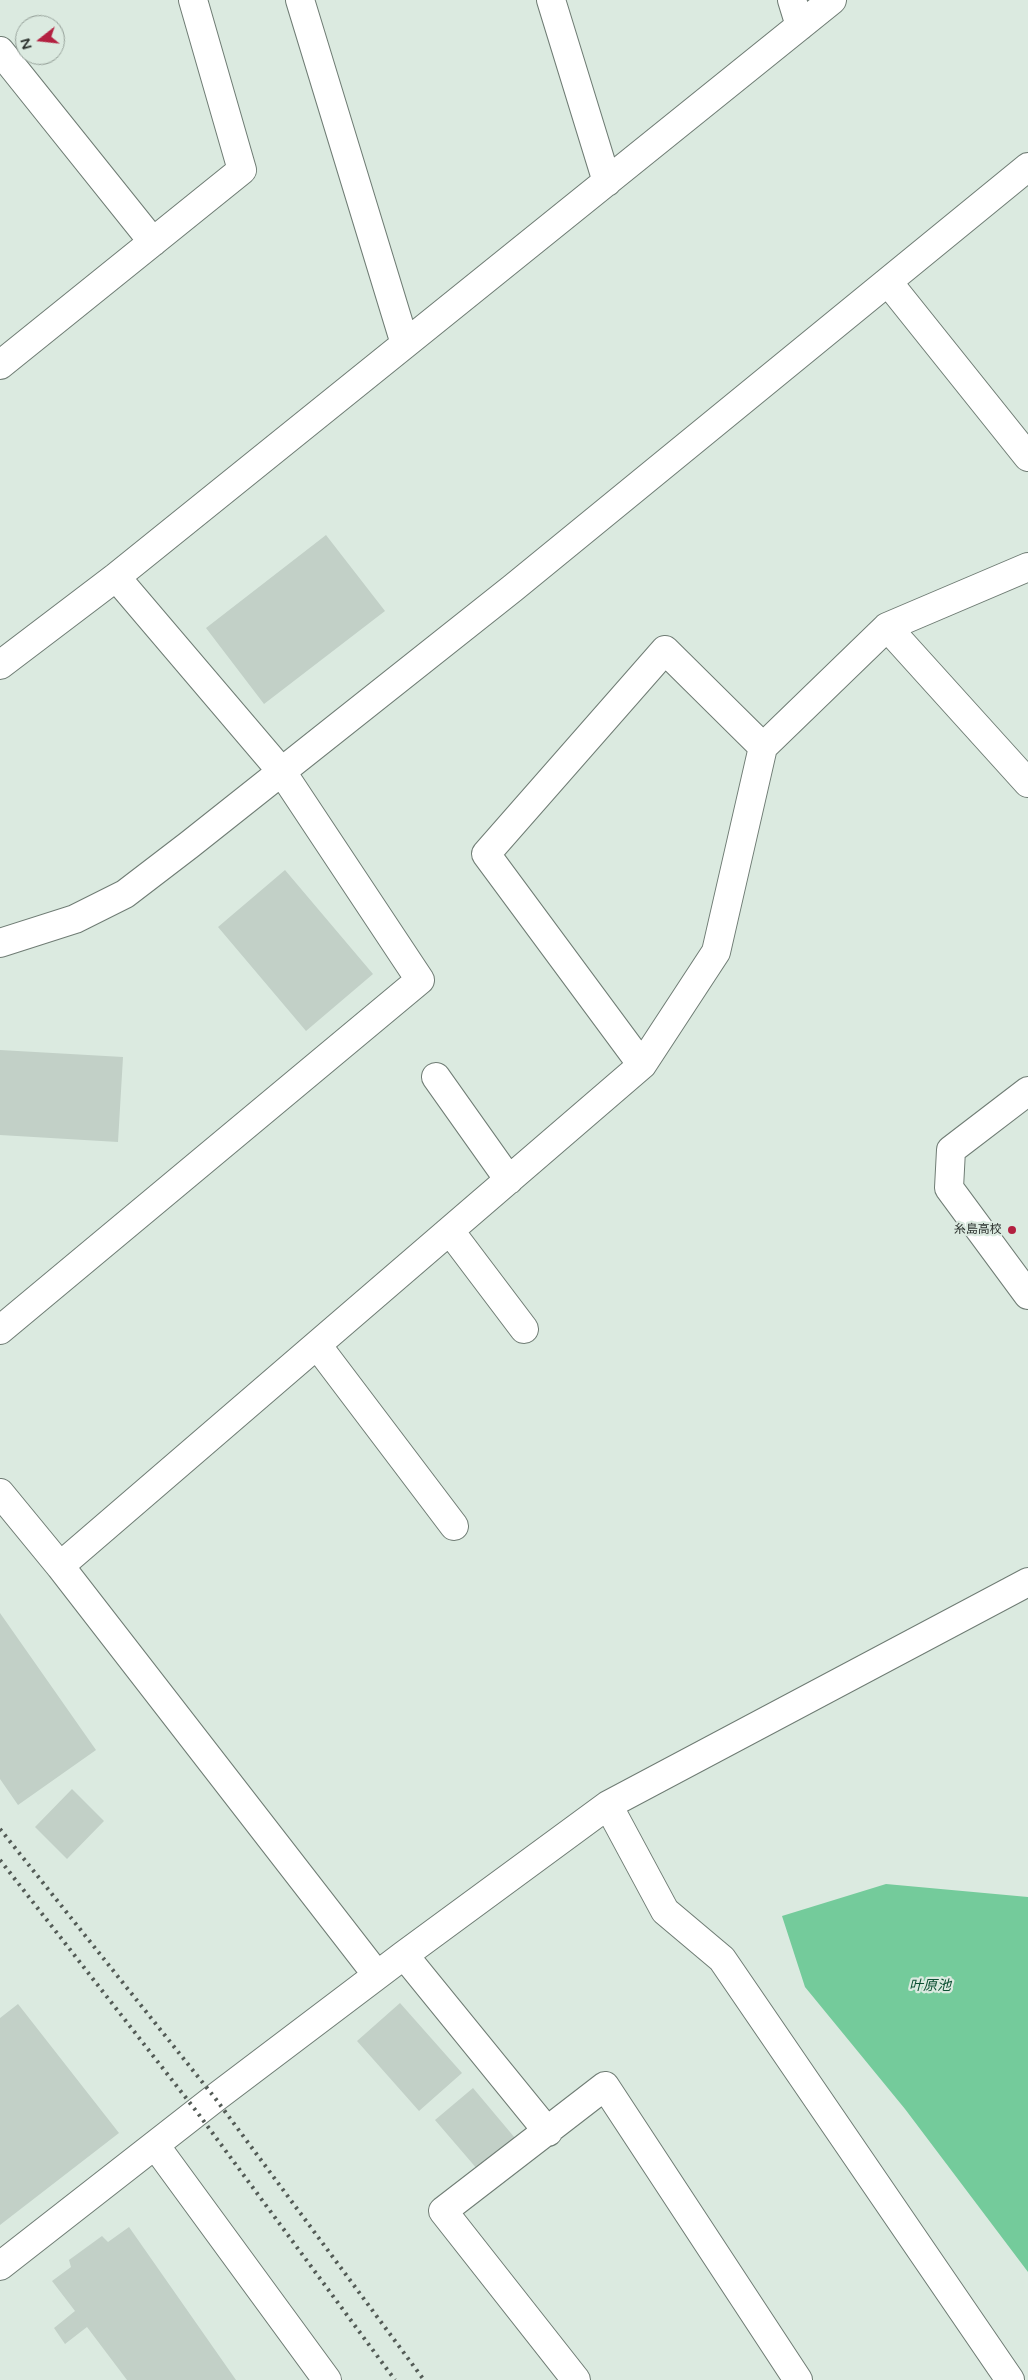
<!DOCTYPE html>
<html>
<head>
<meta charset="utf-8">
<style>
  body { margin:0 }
  #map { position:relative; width:1028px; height:2380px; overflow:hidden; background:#dbeae0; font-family:"Varela Round",sans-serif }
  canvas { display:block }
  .north { position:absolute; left:15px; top:15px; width:50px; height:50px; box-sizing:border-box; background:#dbeae0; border:1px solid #95a099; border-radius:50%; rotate:254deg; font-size:14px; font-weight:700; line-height:20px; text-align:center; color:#2c322e }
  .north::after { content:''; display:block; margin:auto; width:18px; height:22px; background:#b32040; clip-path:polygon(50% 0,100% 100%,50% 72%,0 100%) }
</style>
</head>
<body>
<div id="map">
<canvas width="1028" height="2380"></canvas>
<div class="north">N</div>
</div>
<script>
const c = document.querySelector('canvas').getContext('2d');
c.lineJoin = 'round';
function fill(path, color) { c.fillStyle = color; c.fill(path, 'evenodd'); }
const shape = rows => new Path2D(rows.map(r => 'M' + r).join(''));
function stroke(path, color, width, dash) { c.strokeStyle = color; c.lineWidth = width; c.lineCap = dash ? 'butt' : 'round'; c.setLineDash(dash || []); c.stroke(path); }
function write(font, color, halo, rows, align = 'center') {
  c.font = font + ' "Varela Round","Noto Sans JP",sans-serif'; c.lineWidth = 4.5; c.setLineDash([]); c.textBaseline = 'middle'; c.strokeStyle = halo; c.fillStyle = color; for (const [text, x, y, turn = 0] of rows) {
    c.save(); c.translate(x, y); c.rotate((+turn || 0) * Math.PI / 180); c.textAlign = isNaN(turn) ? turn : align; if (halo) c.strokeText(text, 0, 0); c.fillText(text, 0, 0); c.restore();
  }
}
const water = shape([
  [886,1884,1028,1897,1028,2272,905,2109,805,1987,782,1916]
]);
const building = shape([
  [326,535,385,611,264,704,206,628],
  [285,870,373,974,306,1031,218,927],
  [0,1050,123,1057,118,1142,0,1135],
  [0,1613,96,1750,18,1805,0,1779],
  [72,1789,104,1821,67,1859,35,1827],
  [400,2003,462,2073,419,2111,357,2041],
  [18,2004,119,2133,0,2225,0,2018],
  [473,2088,515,2138,478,2170,435,2120],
  [129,2227,236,2380,127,2380,87,2327,65,2344,54,2328,75,2311,52,2281,71,2267,69,2260,102,2236,108,2242]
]);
const minor = shape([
  [300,0,405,344],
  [551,0,607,182],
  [792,0,800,26],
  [0,51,153,242],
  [888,282,1028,457],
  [0,365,242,170,193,0],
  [887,627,1028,783],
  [0,665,116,577,832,0],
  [0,943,75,919,125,894,189,845,513,588,1028,167],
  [642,1065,486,854,665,650,763,747],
  [436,1077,509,1180],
  [1028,1091,951,1150,949,1188,1028,1295],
  [450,1231,524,1329],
  [0,1330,420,980,282,772,116,577],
  [317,1345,454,1526],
  [0,1493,60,1566,377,1975],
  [60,1566,642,1065,716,952,763,747,887,627,1028,567],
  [608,1805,665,1911,722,1959,1010,2380],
  [404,1955,548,2132],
  [155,2145,327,2380],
  [0,2266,215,2098,404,1955,608,1805,1028,1582],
  [576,2380,443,2211,605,2086,798,2380]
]);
const rail = shape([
  [0,1829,215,2098,424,2380],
  [0,1860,197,2112,395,2380]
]);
const markers = [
  [1012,1230,5,"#b32040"]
];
const poiNames = [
  ["糸島高校",1002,1230]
];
const waterNames = [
  ["叶原池",930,1986]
];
fill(water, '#74cb9b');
fill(building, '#c2d0c7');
stroke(minor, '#6f7c74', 30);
stroke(minor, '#fff', 28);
stroke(rail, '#535b56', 4, [2.5, 5]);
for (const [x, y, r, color] of markers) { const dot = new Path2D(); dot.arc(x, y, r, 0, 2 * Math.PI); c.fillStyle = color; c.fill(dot); stroke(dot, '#dbeae0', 2); }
write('12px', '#2c322e', '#dbeae0', poiNames, 'right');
write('italic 14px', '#0d5133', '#dbeae0', waterNames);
</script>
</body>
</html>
